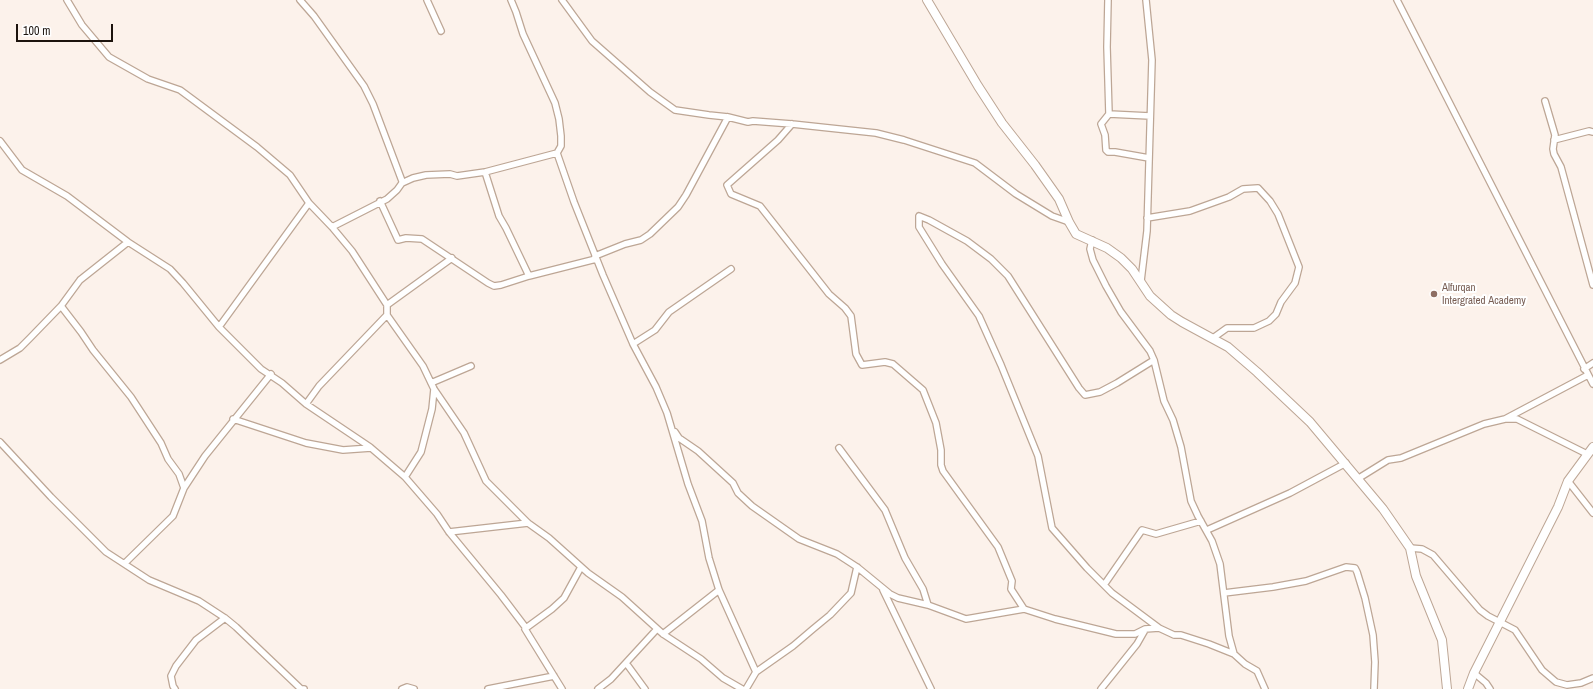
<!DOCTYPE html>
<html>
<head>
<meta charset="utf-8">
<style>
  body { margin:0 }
  #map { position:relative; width:1593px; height:689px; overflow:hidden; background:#fcf2eb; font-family:"Archivo Narrow",sans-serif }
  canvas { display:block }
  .scale { position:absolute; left:16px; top:24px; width:97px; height:18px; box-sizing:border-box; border:2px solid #1c130d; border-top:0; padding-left:5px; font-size:12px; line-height:14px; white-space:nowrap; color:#1c130d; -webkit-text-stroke:3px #fff; paint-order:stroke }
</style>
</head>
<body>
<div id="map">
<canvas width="1593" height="689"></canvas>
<div class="scale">100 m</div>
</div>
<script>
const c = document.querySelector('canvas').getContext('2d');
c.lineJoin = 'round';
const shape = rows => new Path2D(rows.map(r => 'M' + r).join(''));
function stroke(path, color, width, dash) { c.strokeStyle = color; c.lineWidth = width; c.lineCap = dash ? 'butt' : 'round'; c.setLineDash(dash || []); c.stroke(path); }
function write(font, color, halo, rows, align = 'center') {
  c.font = font + ' "Archivo Narrow",sans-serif'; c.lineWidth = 4; c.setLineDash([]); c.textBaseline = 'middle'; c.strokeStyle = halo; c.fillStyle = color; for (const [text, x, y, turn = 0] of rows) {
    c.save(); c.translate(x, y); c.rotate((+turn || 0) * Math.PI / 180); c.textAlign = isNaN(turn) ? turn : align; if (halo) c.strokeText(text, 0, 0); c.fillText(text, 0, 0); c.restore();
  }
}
const street = shape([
  [67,0,82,25,109,57,148,79,180,90,257,147,290,175,309,203,332,227,352,251,387,305,387,315,423,366,434,389,464,433,486,481,528,523,549,538,588,573,622,597,663,634,701,659,723,678,742,689],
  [300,0,314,16,364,86,373,104,402,181,402,183,397,190,387,199,332,227],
  [427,0,441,31],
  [511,0,516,12,523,34,555,103,559,119,561,136,561,146,557,153,574,202,603,275,633,344,656,387,667,413,688,484,702,521,709,558,719,590,756,672],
  [562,0,592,41,650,92,675,110,709,115,728,117,748,122,753,121,792,124,876,133,904,140,975,163,1016,194,1052,216,1069,222],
  [1108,0,1107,47,1109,114,1101,124,1105,135,1106,150,1108,152,1115,152,1149,158],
  [1397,0,1593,384],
  [1545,101,1555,135,1553,149,1554,154,1561,167,1593,285],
  [1109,114,1150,116],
  [792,124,778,140,727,185,731,194,760,206,829,294,845,308,851,316,856,354,862,365,885,362,893,364,923,390,936,423,941,450,941,465,943,471,998,547,1012,581,1011,589,1024,609],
  [1554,140,1589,131,1593,132],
  [0,141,22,170,67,196,128,242,170,269,183,283,219,327,261,369,282,383,306,404,370,447,405,477,437,514,449,532,501,595,526,628,525,629,562,689],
  [485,172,499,216,506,228,529,276],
  [402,183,413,178,426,175,450,174,457,176,485,172,557,153],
  [380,201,398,240,406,238,422,239,488,283,494,286,501,285,529,276,596,259],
  [1147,218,1190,211,1229,197,1243,189,1258,188,1270,201,1278,214,1299,267,1295,283,1281,302,1276,314,1269,321,1254,328,1227,328,1213,338],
  [1092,240,1090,249,1093,260,1106,286,1121,312,1150,351,1154,360,1164,401,1173,420,1181,447,1191,501,1198,516,1212,541,1220,564,1229,636,1234,654,1245,664,1257,671,1265,689],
  [595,256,625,244,641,240,650,234,678,207,686,195,728,117],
  [1141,281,1147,231,1152,60,1146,0],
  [387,305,452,258],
  [61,306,81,332,93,350,131,397,161,443,168,459,179,474,184,488],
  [219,327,309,203],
  [633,344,655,330,669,312,731,269],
  [0,360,20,348,30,338,61,306,80,280,128,242],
  [1154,360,1117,383,1100,392,1085,395,1079,388,1008,276,991,259,967,241,929,220,919,216,919,227,942,264,979,316,1001,365,1038,456,1052,528,1087,568,1112,593,1159,628],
  [1584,369,1593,363],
  [431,383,471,366],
  [306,404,319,386,387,315],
  [233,419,306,443,343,450,371,448],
  [1505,419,1588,375],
  [675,432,679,438,698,451,733,483,738,493,752,506,799,539,837,554,857,567,890,594,898,598,928,605,966,619,1024,609,1055,619,1116,634,1135,634,1145,629,1159,628,1174,635,1181,635,1209,644,1234,654],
  [0,442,51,497,106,552,149,580,199,601,225,618,236,627,301,689,304,689],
  [839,448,885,510,905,558,923,589,928,605],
  [405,477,421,452,432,409,434,389],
  [1359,478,1388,460,1401,458,1484,424,1505,419,1517,419,1587,454],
  [1568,481,1593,513],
  [1207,530,1290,493,1346,463],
  [449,532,528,523],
  [1410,548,1422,549,1433,555,1480,610,1488,616,1515,630,1542,670,1556,682,1567,685,1581,683,1593,678],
  [125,563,173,516,184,488,205,456,271,374],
  [1104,585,1142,530,1156,534,1201,521],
  [883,590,931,689],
  [1224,593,1273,587,1306,581,1346,567,1355,568,1357,572,1365,598,1373,635,1375,662,1374,689],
  [526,628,552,609,564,598,581,567],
  [663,634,719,590],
  [626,663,645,689],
  [1474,673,1486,683,1490,689],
  [175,689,173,686,171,676,176,666,196,640,225,618],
  [402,689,407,687,414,689],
  [488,689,554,676],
  [598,689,611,679,657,629],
  [746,689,756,672,793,646,813,629,830,615,851,593,857,567],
  [1101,689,1137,644,1145,630]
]);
const secondary = shape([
  [927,0,978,86,1002,123,1035,165,1059,199,1069,222,1076,234,1107,248,1121,258,1132,269,1150,296,1171,315,1182,322,1228,347,1257,372,1310,422,1383,509,1410,548,1416,576,1442,640,1447,689],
  [1468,689,1474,673,1558,507,1568,481,1593,447]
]);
const markers = [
  [1434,294,4,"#8d6e63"]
];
const educationNames = [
  ["Alfurqan",1442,288],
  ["Intergrated Academy",1442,301]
];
stroke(street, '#bda695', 8);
stroke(secondary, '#bda695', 10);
stroke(street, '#fff', 5.5);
stroke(secondary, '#fff', 8);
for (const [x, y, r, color] of markers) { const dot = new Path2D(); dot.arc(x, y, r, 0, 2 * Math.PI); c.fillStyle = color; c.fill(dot); stroke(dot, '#fff', 1.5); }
write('11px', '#785e54', '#fff', educationNames, 'left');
</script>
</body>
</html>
